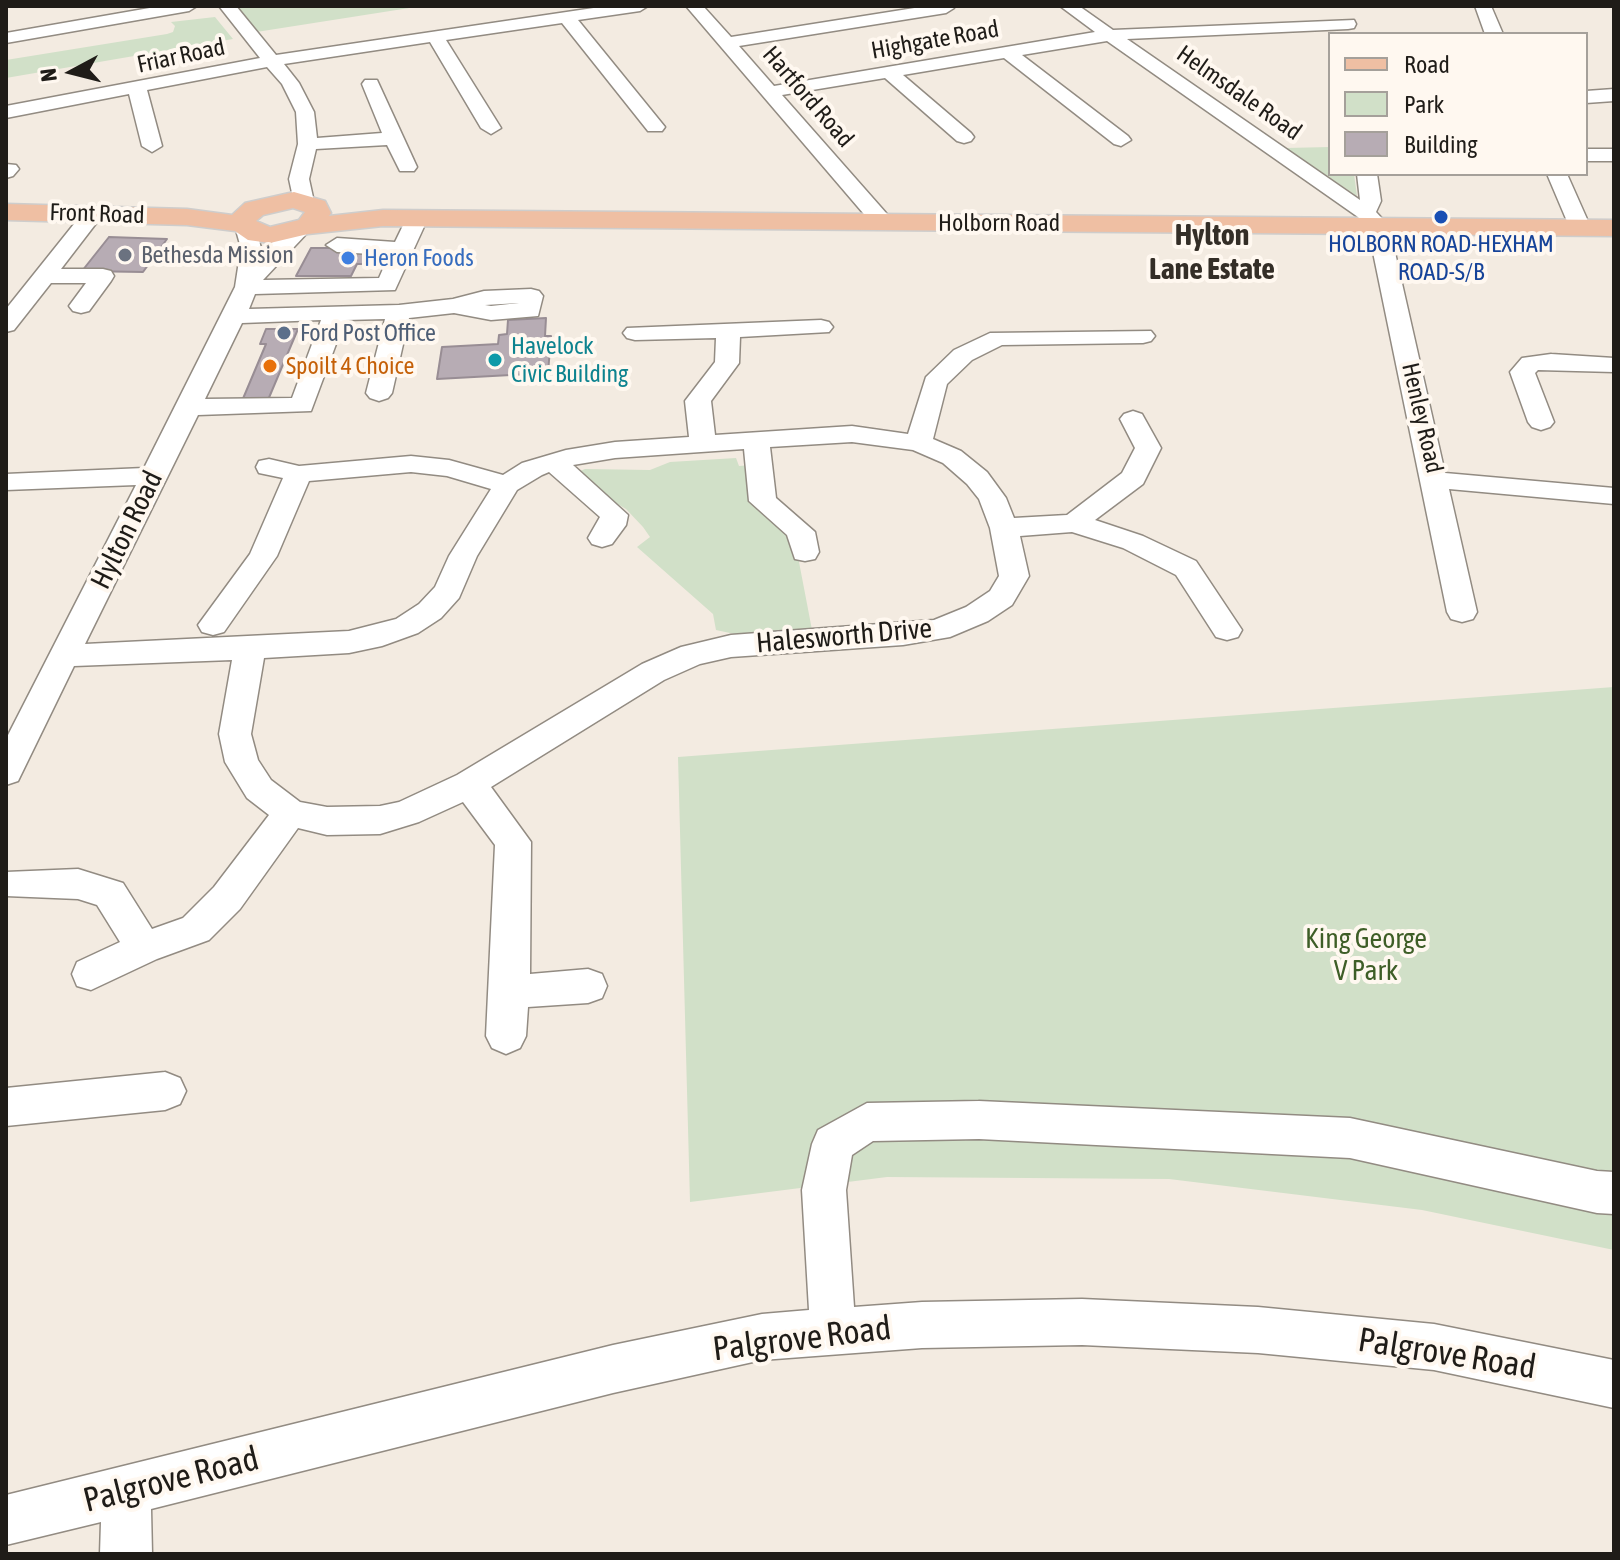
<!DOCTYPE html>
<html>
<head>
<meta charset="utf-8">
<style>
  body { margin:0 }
  #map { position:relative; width:1620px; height:1560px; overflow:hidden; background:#f3ebe1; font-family:"Asap Condensed",sans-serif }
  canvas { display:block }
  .frame { position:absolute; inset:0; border:8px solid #1f1c18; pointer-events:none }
  .legend { position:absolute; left:1328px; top:32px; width:260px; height:144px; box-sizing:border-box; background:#fff8f0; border:2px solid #a5a09a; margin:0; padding:10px 14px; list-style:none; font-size:24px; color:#1f1c18 }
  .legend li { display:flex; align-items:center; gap:16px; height:40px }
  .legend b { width:40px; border:2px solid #a5a09a }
  .north { position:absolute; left:32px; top:32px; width:80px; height:80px; -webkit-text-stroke:6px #fff8f0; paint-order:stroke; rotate:263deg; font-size:22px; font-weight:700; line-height:32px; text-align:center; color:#1f1c18 }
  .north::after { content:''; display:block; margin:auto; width:28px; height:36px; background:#1f1c18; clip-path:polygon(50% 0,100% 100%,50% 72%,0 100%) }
</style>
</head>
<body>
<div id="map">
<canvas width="1620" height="1560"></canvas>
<div class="frame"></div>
<ul class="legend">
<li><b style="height:10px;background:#efbfa3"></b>Road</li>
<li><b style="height:22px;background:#d1e0c8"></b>Park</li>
<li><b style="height:22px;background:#b7acb4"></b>Building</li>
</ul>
<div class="north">N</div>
</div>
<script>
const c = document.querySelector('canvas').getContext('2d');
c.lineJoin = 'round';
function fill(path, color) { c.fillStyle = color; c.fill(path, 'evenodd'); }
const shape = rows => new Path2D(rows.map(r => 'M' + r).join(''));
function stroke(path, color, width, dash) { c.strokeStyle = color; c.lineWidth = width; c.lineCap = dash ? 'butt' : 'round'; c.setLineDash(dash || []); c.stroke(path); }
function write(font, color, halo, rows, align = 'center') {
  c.font = font + ' "Asap Condensed",sans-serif'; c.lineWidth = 8; c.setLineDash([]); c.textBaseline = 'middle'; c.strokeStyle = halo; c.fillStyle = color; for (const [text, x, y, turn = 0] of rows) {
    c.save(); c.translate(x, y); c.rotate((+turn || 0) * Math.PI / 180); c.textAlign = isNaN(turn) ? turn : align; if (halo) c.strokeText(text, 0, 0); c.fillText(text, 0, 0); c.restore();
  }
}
const green = shape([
  [227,6,422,6,250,33],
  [215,17,233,39,6,78,6,60,167,34,173,32,175,26,171,22],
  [1330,147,1330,174,1354,174,1357,196,1286,148],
  [736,458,739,466,752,465,795,541,812,630,744,636,716,630,713,614,637,547,650,537,643,527,626,509,590,488,578,472,585,469,650,470,670,462],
  [1614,687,1614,1250,1422,1210,1169,1179,887,1177,690,1202,678,757]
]);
const building = shape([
  [109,237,167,239,143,272,82,271,109,237],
  [311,248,346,248,393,253,387,264,357,264,351,276,296,276,311,248],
  [546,318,545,336,551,336,548,373,437,379,442,347,498,344,499,335,507,334,508,320,546,318],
  [266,329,298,329,268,400,242,401,266,344,260,344,266,329]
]);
const minor = shape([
  [161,6,197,6,189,11,6,43,6,33,161,6],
  [219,6,236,6,276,55,607,6,648,6,640,11,578,20,665,127,662,131,648,131,562,23,446,40,501,128,491,134,481,128,430,42,284,64,299,83,314,112,317,138,382,133,362,84,365,80,377,80,417,167,414,171,400,171,387,145,316,149,309,179,314,202,304,208,294,202,289,179,298,144,296,112,282,84,267,67,147,90,162,146,152,152,142,146,129,94,6,118,6,106,260,58,219,6],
  [686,6,703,6,731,37,927,6,954,8,946,13,739,46,774,86,1095,32,1060,6,1079,6,1113,30,1354,20,1356,24,1354,28,1348,29,1127,39,1360,200,1357,174,1377,174,1381,201,1376,212,1389,226,1445,473,1614,488,1614,504,1449,489,1477,612,1473,619,1462,622,1451,619,1447,612,1368,228,1358,217,1107,41,1022,55,1128,136,1131,140,1121,146,1114,144,1004,58,903,75,971,133,974,137,971,141,964,143,957,141,885,78,782,95,894,222,891,227,875,227,686,6],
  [1475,6,1491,6,1503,34,1485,34,1475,6],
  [1614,89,1614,101,1586,103,1586,91,1614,89],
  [1586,149,1614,149,1614,161,1586,161,1586,149],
  [6,164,16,165,19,169,13,176,6,178,6,164],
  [1547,174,1567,174,1591,228,1588,233,1572,233,1547,174],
  [93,207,104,213,61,269,103,269,111,271,114,276,111,281,89,311,81,313,73,311,69,306,86,283,51,283,14,330,6,332,6,309,86,209,93,207],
  [417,212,428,218,395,290,255,294,249,309,399,305,453,299,484,291,531,289,539,291,543,296,538,316,491,320,454,313,409,318,392,393,388,398,379,401,370,398,366,393,385,319,345,320,311,411,198,415,85,644,349,631,396,619,419,604,435,587,449,556,491,489,447,476,411,472,309,481,277,556,224,632,213,635,202,632,198,625,250,554,283,478,259,473,256,467,259,461,269,459,299,466,411,456,449,460,503,475,522,463,566,450,615,442,689,437,685,401,715,362,716,338,635,340,627,338,623,333,627,328,821,320,829,322,833,327,829,332,740,337,739,363,711,401,715,435,852,426,908,434,926,377,954,350,990,333,1151,331,1155,336,1151,341,1143,343,1002,345,972,360,947,384,933,439,961,451,987,472,1006,498,1014,518,1067,515,1122,473,1135,448,1120,419,1124,414,1133,411,1142,414,1161,448,1143,484,1095,520,1143,536,1196,561,1242,630,1238,637,1227,640,1216,637,1176,575,1123,548,1072,532,1020,536,1029,576,1012,605,988,621,950,637,903,645,731,657,700,664,664,680,491,787,531,842,530,974,588,969,602,974,607,986,602,998,588,1003,528,1007,526,1036,520,1048,506,1054,492,1048,486,1036,495,845,463,802,419,822,380,834,327,835,298,828,240,909,209,940,157,959,91,990,77,986,72,974,77,962,120,942,97,905,78,899,6,896,6,872,78,869,123,883,152,929,183,918,214,887,269,815,247,798,225,762,219,734,232,660,74,666,18,781,6,785,6,739,136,485,6,490,6,474,144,468,235,287,241,248,236,230,239,225,255,225,262,252,291,225,299,224,310,230,263,280,379,278,389,255,337,252,326,245,337,238,395,242,409,213,417,212],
  [519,303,491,306,485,305,519,303],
  [321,320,292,398,205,399,242,323,321,320],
  [852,442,913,450,943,463,967,484,979,499,990,528,999,576,990,591,966,607,934,620,731,635,681,647,642,664,457,775,399,802,380,806,327,807,300,802,271,780,258,760,251,734,264,658,349,653,382,646,418,633,441,618,459,598,477,556,517,490,542,475,549,472,600,517,588,538,592,544,602,547,612,544,626,525,628,515,573,465,615,458,744,449,749,501,787,535,795,559,805,561,815,559,819,552,815,532,776,498,770,447,852,442],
  [1551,354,1614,358,1614,372,1538,370,1535,373,1554,422,1550,427,1541,430,1532,427,1528,422,1510,372,1522,358,1551,354],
  [165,1072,180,1078,186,1091,180,1104,165,1110,6,1126,6,1088,165,1072],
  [979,1101,1350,1118,1597,1171,1614,1172,1614,1214,1597,1213,1350,1158,979,1139,873,1141,852,1155,846,1190,854,1307,922,1302,1082,1299,1258,1307,1434,1324,1614,1360,1614,1408,1434,1370,1258,1353,1082,1345,922,1348,762,1360,613,1393,151,1509,152,1554,100,1554,101,1522,6,1545,6,1495,613,1345,762,1314,809,1310,802,1190,812,1144,818,1130,867,1103,979,1101]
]);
const major = shape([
  [294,192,325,201,331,213,329,216,383,210,1614,220,1614,236,383,226,308,234,270,243,248,240,235,231,187,225,6,220,6,204,187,209,232,215,245,203,294,192],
  [293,208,305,212,299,220,270,227,256,221,263,215,293,208]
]);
const markers = [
  [1441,217,8,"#1a4fb4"],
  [125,255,8,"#6b7280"],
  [348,258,8,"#3f7fe0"],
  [284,333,8,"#5c6f8a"],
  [495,360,8,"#0f9aa8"],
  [270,366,8,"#e8710a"]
];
const farStreetnames = [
  ["Highgate Road",935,40,-10],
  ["Friar Road",181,56,-12],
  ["Helmsdale Road",1239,93,35],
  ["Hartford Road",808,97,49],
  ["Front Road",97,214,2],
  ["Holborn Road",999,223],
  ["Henley Road",1422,418,77]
];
const farTransitnames = [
  ["HOLBORN ROAD-HEXHAM",1441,244],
  ["ROAD-S/B",1441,272]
];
const farWorshipnames = [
  ["Bethesda Mission",141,255]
];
const farShopnames = [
  ["Heron Foods",364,258]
];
const farServicenames = [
  ["Ford Post Office",300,333]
];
const farCulturenames = [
  ["Havelock",511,346],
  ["Civic Building",511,374]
];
const farFoodnames = [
  ["Spoilt 4 Choice",286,366]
];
const streetNames = [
  ["Hylton Road",127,530,-64],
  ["Halesworth Drive",844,636,-5]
];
const parkNames = [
  ["King George",1366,939],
  ["V Park",1366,971]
];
const farDistrictnames = [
  ["Hylton",1212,236],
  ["Lane Estate",1212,270]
];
const nearStreetnames = [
  ["Palgrove Road",802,1339,-7],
  ["Palgrove Road",1447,1354,9],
  ["Palgrove Road",171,1480,-14]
];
fill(green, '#d1e0c8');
fill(building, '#b7acb4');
stroke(building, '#988d94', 2);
stroke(minor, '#928b82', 3);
stroke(major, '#cecdcc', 3);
fill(minor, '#fff');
fill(major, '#efbfa3');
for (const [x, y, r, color] of markers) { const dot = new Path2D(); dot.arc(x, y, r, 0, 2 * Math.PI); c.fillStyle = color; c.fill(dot); stroke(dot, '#fff8f0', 3); }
write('24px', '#1f1c18', '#fff8f0', farStreetnames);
write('24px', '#164399', '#fff8f0', farTransitnames);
write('24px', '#5b616d', '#fff8f0', farWorshipnames, 'left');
write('24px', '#366cbe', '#fff8f0', farShopnames, 'left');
write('24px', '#4e5e75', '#fff8f0', farServicenames, 'left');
write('24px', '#0d838f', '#fff8f0', farCulturenames, 'left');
write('24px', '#c56008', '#fff8f0', farFoodnames, 'left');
write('28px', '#1f1c18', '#fff8f0', streetNames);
write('28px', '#3e5e27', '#fff8f0', parkNames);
write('bold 30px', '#342e27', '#fff8f0', farDistrictnames);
write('34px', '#1f1c18', '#fff8f0', nearStreetnames);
</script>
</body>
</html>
